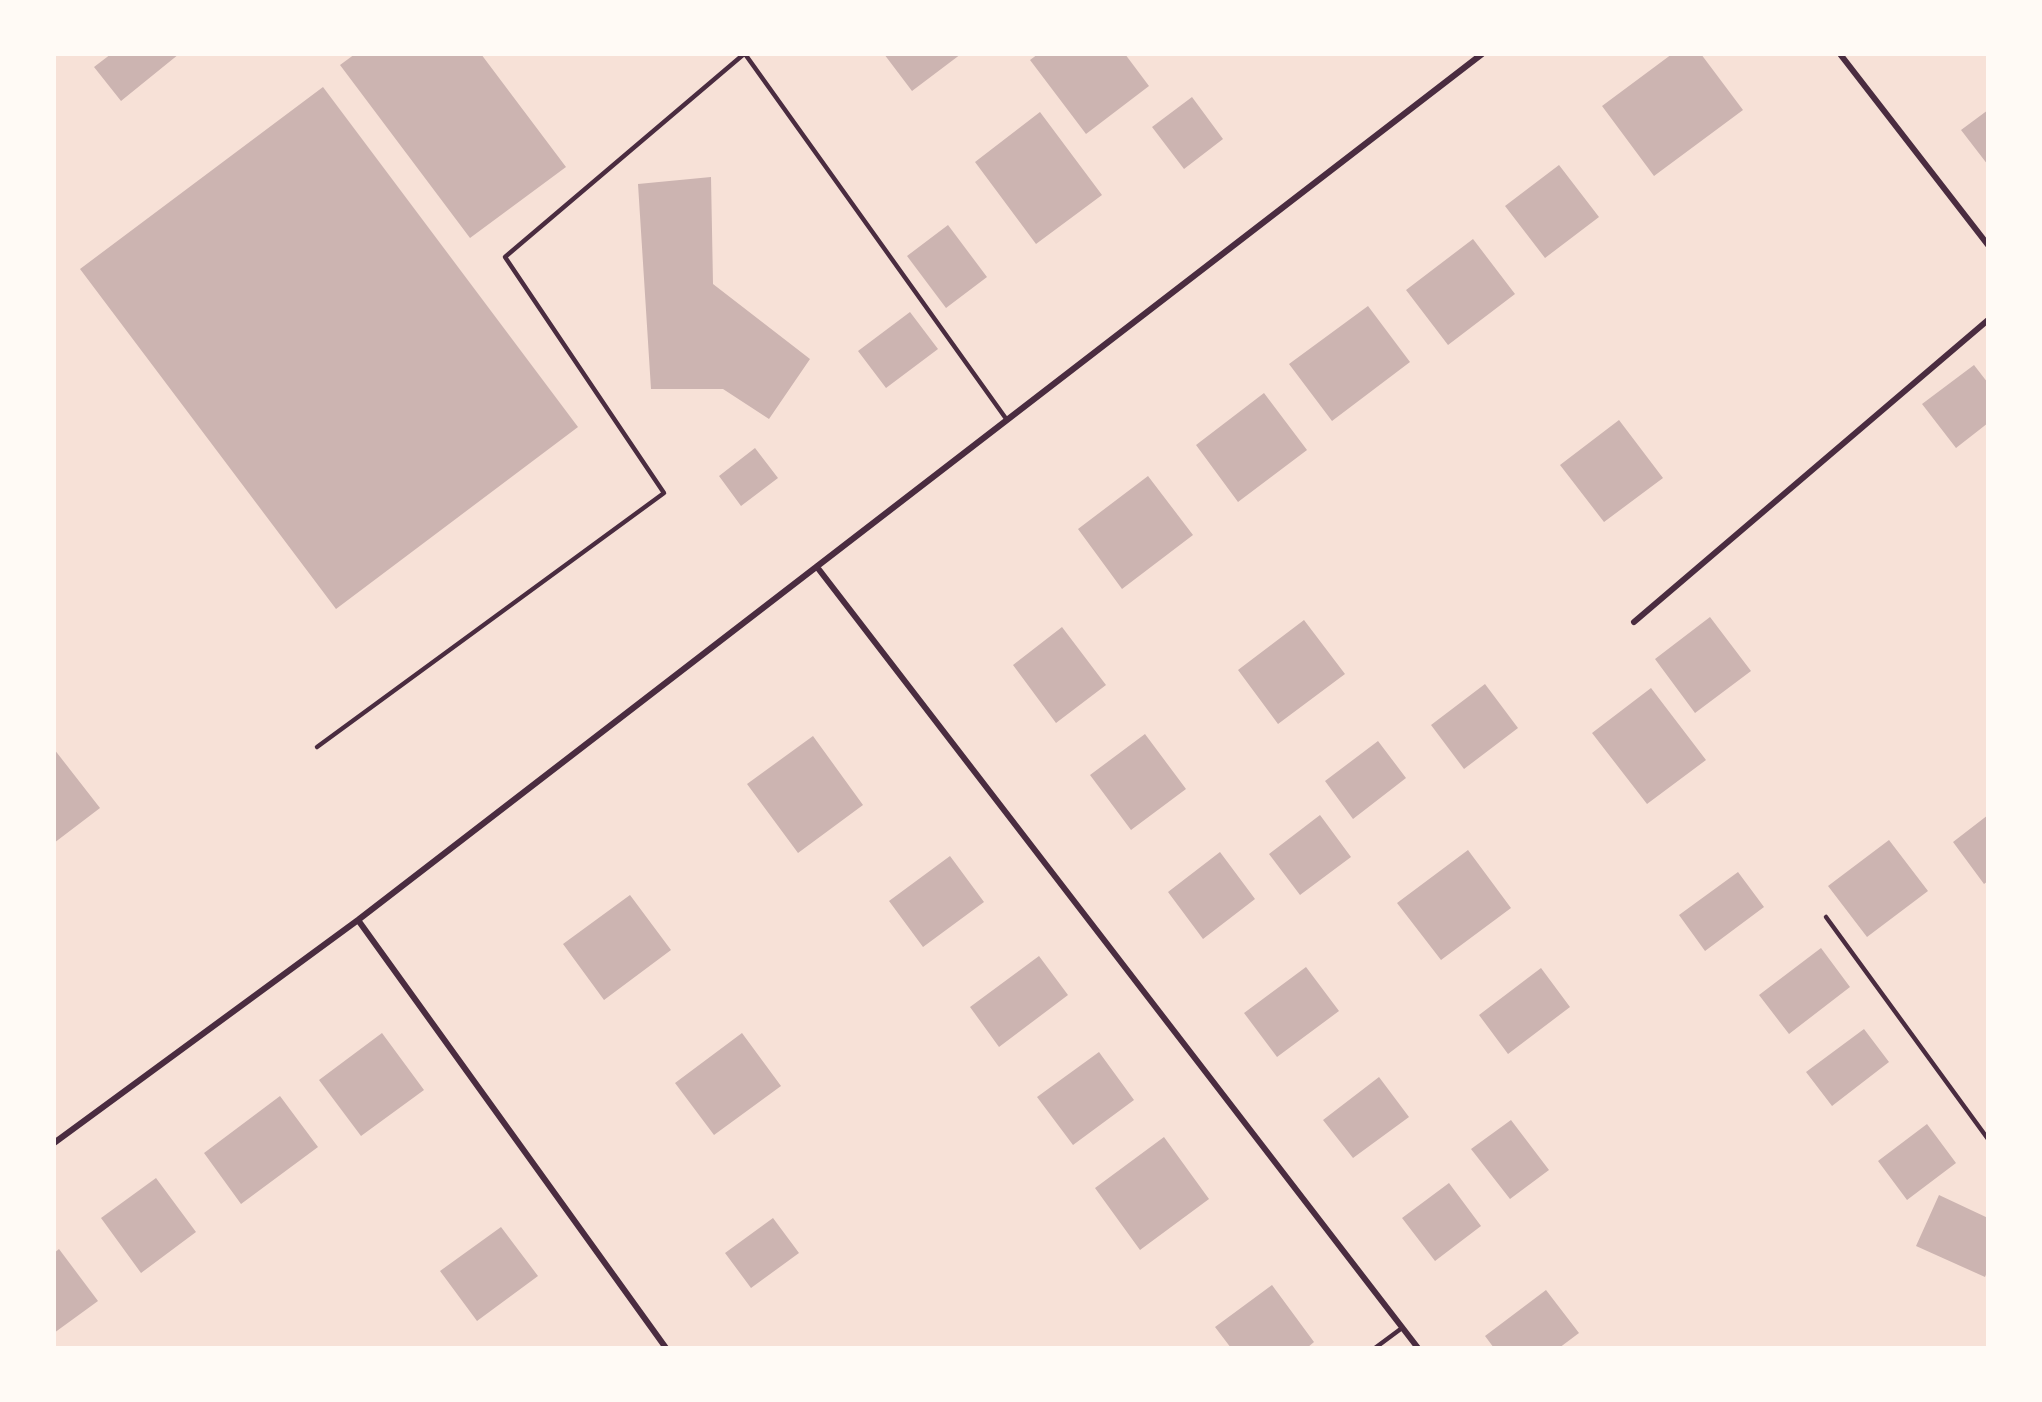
<!DOCTYPE html>
<html>
<head>
<meta charset="utf-8">
<style>
  body { margin:0 }
  #map { position:relative; width:2042px; height:1402px; overflow:hidden; background:#f7e1d7; font-family:"DM Sans",sans-serif }
  canvas { display:block }
  .frame { position:absolute; inset:0; border:56px solid #fffaf5; pointer-events:none }
</style>
</head>
<body>
<div id="map">
<canvas width="2042" height="1402"></canvas>
<div class="frame"></div>
</div>
<script>
const c = document.querySelector('canvas').getContext('2d');
c.lineJoin = 'round';
function fill(path, color) { c.fillStyle = color; c.fill(path, 'evenodd'); }
const shape = rows => new Path2D(rows.map(r => 'M' + r).join(''));
function stroke(path, color, width, dash) { c.strokeStyle = color; c.lineWidth = width; c.lineCap = dash ? 'butt' : 'round'; c.setLineDash(dash || []); c.stroke(path); }
const building = shape([
  [111,54,179,54,121,101,94,67],
  [355,54,481,54,566,167,470,238,340,65],
  [884,54,961,54,912,91],
  [1038,54,1125,54,1149,86,1086,134,1030,60],
  [1672,54,1701,54,1743,110,1654,176,1602,106],
  [323,87,578,427,336,609,80,269],
  [1192,97,1223,139,1184,169,1152,127],
  [1988,110,1988,165,1961,130],
  [1040,112,1102,195,1036,244,975,162],
  [1559,165,1599,217,1545,258,1505,206],
  [711,177,713,284,810,359,769,419,723,389,651,389,638,184],
  [948,225,987,277,946,308,907,256],
  [1473,239,1515,294,1448,345,1406,290],
  [1368,306,1410,362,1332,421,1289,364],
  [910,312,938,349,886,388,858,351],
  [1974,365,1988,383,1988,423,1956,448,1922,404],
  [1264,393,1307,450,1238,502,1196,445],
  [1619,420,1663,478,1604,522,1560,465],
  [755,448,778,478,741,506,719,476],
  [1148,476,1193,535,1122,589,1078,529],
  [1710,617,1751,671,1695,713,1655,659],
  [1304,620,1345,674,1278,724,1238,670],
  [1062,627,1106,685,1056,723,1013,665],
  [1485,684,1518,728,1464,769,1431,725],
  [1651,688,1706,760,1647,804,1592,733],
  [1145,734,1186,789,1131,830,1090,775],
  [813,736,863,805,798,853,747,784],
  [1378,741,1406,778,1353,819,1325,781],
  [54,749,100,808,54,843],
  [1320,815,1351,857,1300,895,1269,854],
  [1988,815,1988,881,1984,884,1953,842],
  [1889,840,1928,891,1867,937,1828,886],
  [1468,850,1511,908,1441,960,1397,903],
  [1220,852,1255,899,1203,939,1168,892],
  [950,856,984,902,923,947,889,901],
  [1738,872,1764,907,1705,951,1679,915],
  [630,895,671,950,604,1000,563,944],
  [1821,948,1850,987,1789,1034,1759,995],
  [1039,956,1068,995,999,1047,970,1007],
  [1306,967,1339,1011,1277,1057,1244,1013],
  [1541,968,1570,1007,1508,1054,1479,1015],
  [1864,1029,1889,1062,1832,1106,1806,1072],
  [382,1033,424,1090,361,1136,319,1080],
  [742,1033,781,1086,714,1135,675,1083],
  [1099,1052,1134,1100,1073,1145,1037,1097],
  [1379,1077,1409,1117,1353,1158,1323,1120],
  [280,1096,318,1147,241,1204,204,1153],
  [1511,1120,1549,1170,1510,1199,1471,1149],
  [1927,1124,1956,1163,1907,1200,1878,1161],
  [1164,1137,1209,1199,1140,1250,1095,1188],
  [156,1178,196,1232,141,1273,101,1218],
  [1449,1183,1481,1226,1435,1261,1402,1218],
  [1939,1195,1988,1218,1988,1270,1985,1277,1916,1246],
  [773,1218,799,1253,751,1288,725,1253],
  [501,1227,538,1276,477,1321,440,1271],
  [59,1249,98,1301,54,1333,54,1253],
  [1272,1285,1314,1342,1307,1348,1231,1348,1215,1327],
  [1546,1290,1579,1333,1559,1348,1494,1348,1485,1336]
]);
const service = shape([
  [745,54,1007,420],
  [317,747,664,493,505,257,744,54],
  [1826,917,1988,1139],
  [1375,1348,1402,1328]
]);
const minor = shape([
  [1840,54,1988,245],
  [817,567,1418,1348],
  [1634,622,1988,320],
  [358,920,666,1348],
  [54,1143,358,920,1482,54]
]);
fill(building, '#ccb4b1');
stroke(service, '#4a2c40', 4.5);
stroke(minor, '#4a2c40', 6);
</script>
</body>
</html>
